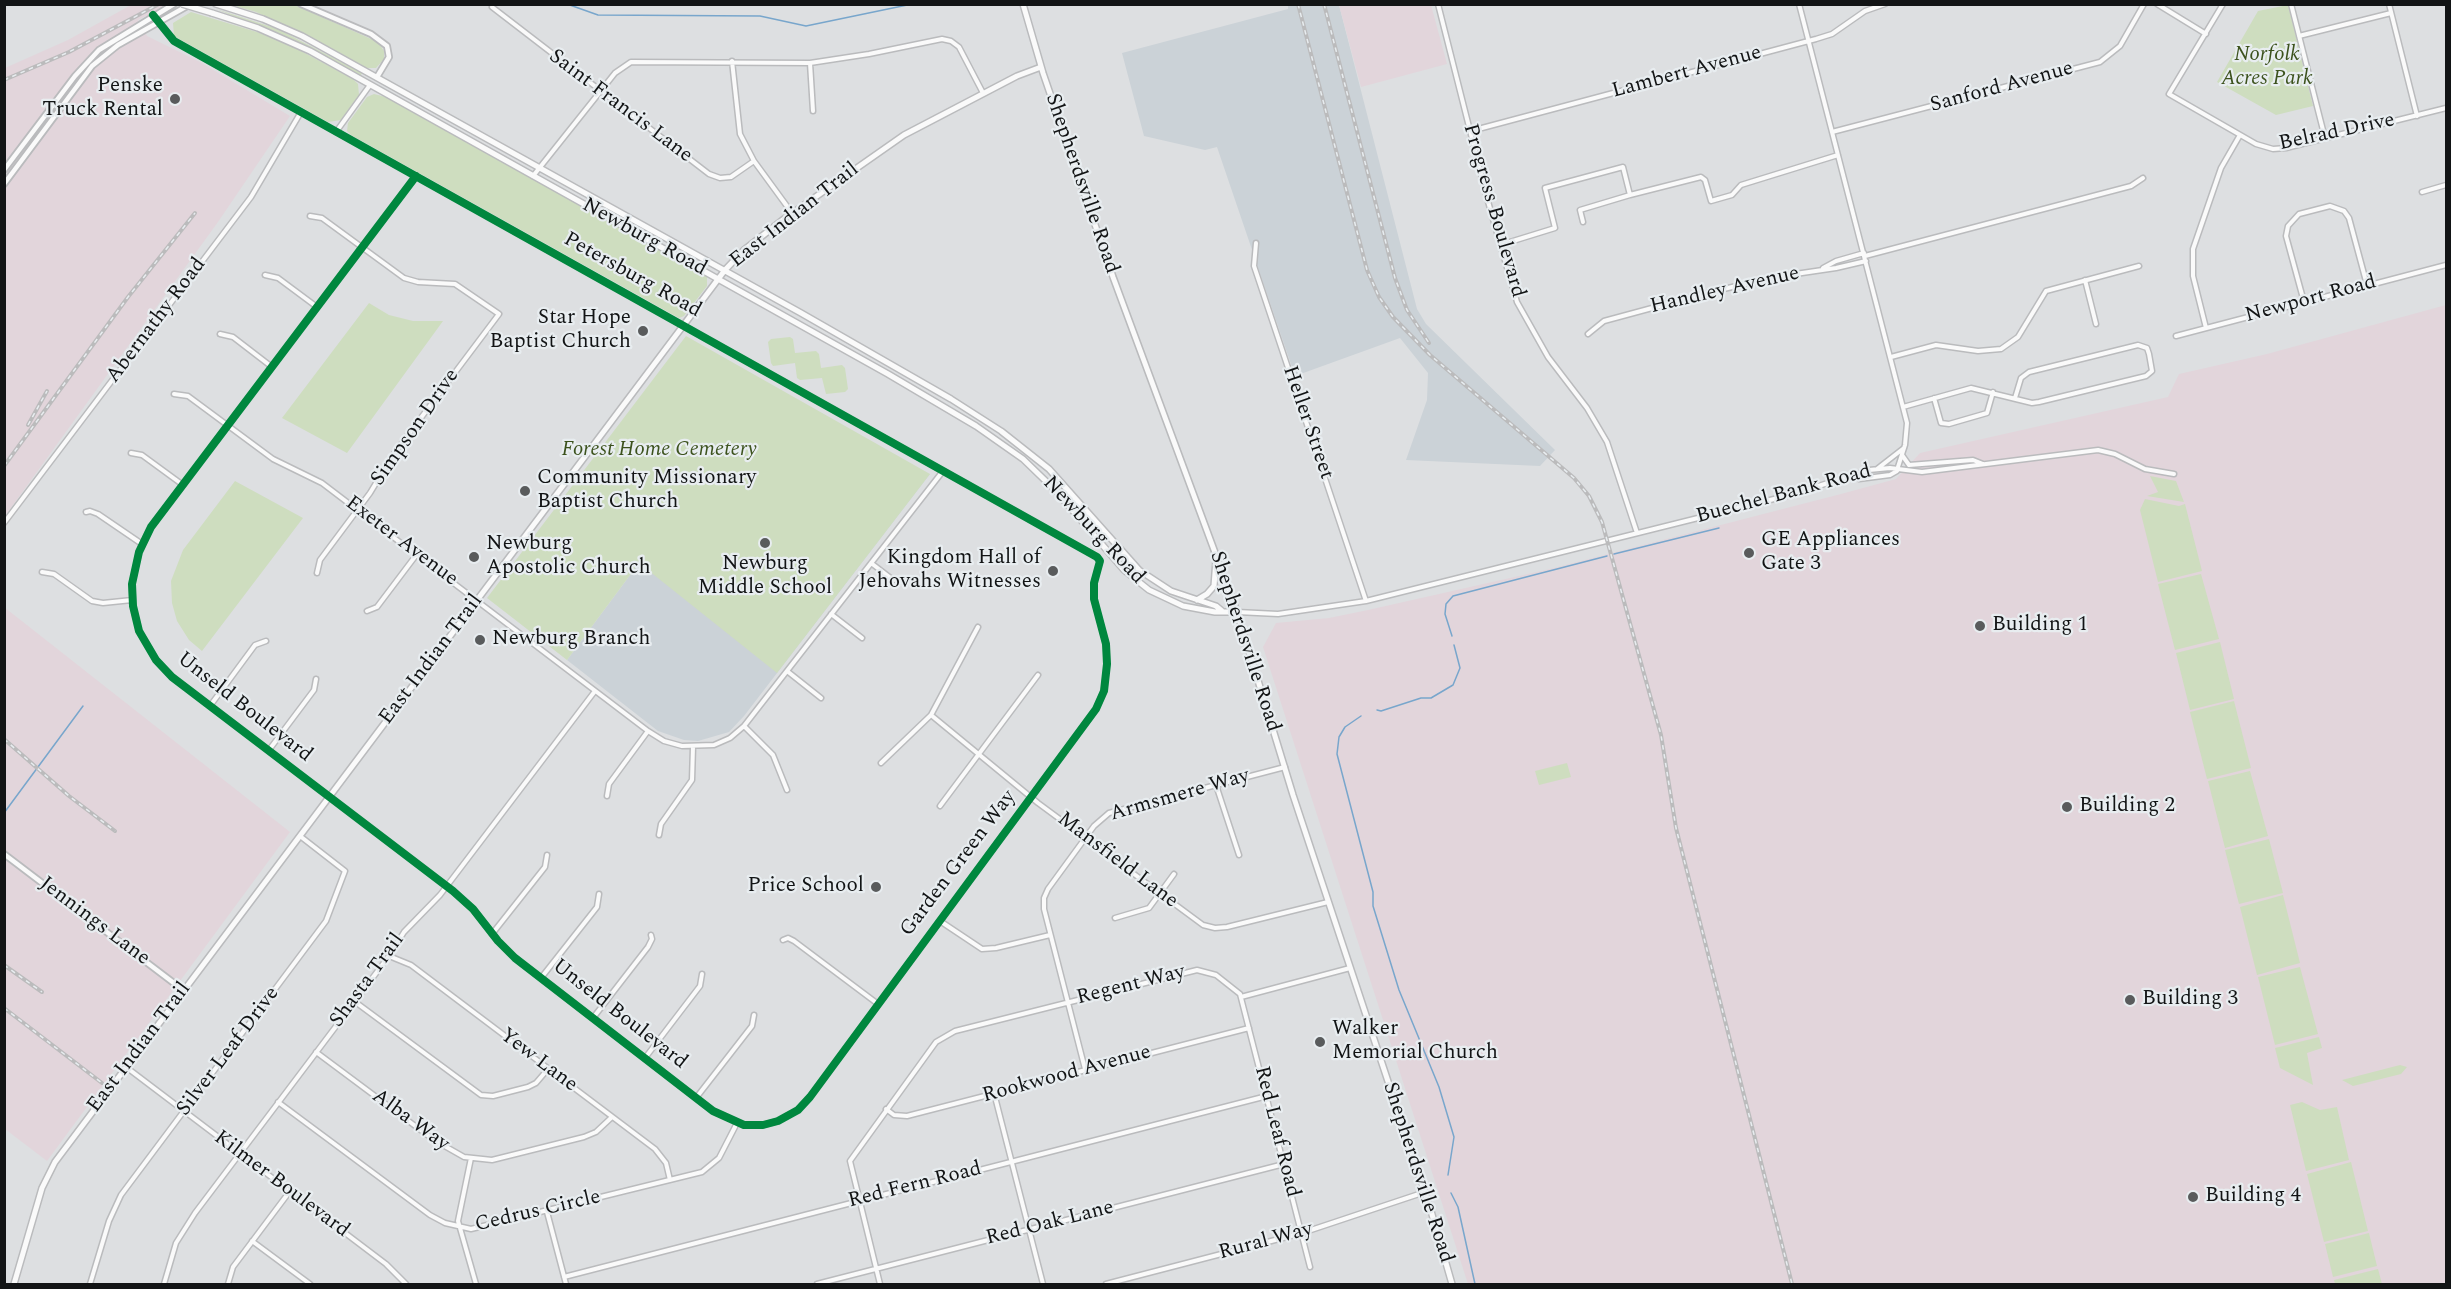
<!DOCTYPE html>
<html>
<head>
<meta charset="utf-8">
<style>
  body { margin:0 }
  #map { position:relative; width:2451px; height:1289px; overflow:hidden; background:#dddfe1; font-family:Spectral,serif }
  canvas { display:block }
  .frame { position:absolute; inset:0; border:6px solid #121415; pointer-events:none }
</style>
</head>
<body>
<div id="map">
<canvas width="2451" height="1289"></canvas>
<div class="frame"></div>
</div>
<script>
const c = document.querySelector('canvas').getContext('2d');
c.lineJoin = 'round';
function fill(path, color) { c.fillStyle = color; c.fill(path, 'evenodd'); }
const shape = rows => new Path2D(rows.map(r => 'M' + r).join(''));
function stroke(path, color, width, dash) { c.strokeStyle = color; c.lineWidth = width; c.lineCap = dash ? 'butt' : 'round'; c.setLineDash(dash || []); c.stroke(path); }
function write(font, color, halo, rows, align = 'center') {
  c.font = font + ' Spectral,serif'; c.lineWidth = 4.5; c.setLineDash([]); c.textBaseline = 'middle'; c.strokeStyle = halo; c.fillStyle = color; for (const [text, x, y, turn = 0] of rows) {
    c.save(); c.translate(x, y); c.rotate((+turn || 0) * Math.PI / 180); c.textAlign = isNaN(turn) ? turn : align; if (halo) c.strokeText(text, 0, 0); c.fillText(text, 0, 0); c.restore();
  }
}
const built = shape([
  [1288,5,1339,5,1417,309,1426,324,1555,450,1540,466,1406,460,1427,400,1428,373,1400,338,1295,376,1217,147,1205,150,1144,136,1122,53,1288,9],
  [930,474,744,716,729,732,698,741,684,740,658,731,567,660,639,563]
]);
const industrial = shape([
  [131,5,167,5,138,20,147,36,200,62,290,116,218,222,5,516,5,68,68,40],
  [1339,5,1431,5,1447,64,1361,87],
  [2446,305,2446,1284,1468,1284,1263,647,1276,623,1329,618,1368,610,1550,569,1841,494,1896,479,1920,453,2168,397,2179,374,2267,354],
  [4,607,290,832,47,1161,5,1129]
]);
const green = shape([
  [232,5,295,5,378,42,384,51,384,59,376,68,365,68,318,42,256,12],
  [2288,5,2313,106,2276,115,2217,82,2258,11],
  [216,9,278,29,362,73,360,77,288,38],
  [191,12,257,32,290,45,353,79,358,84,359,95,341,120,328,122,174,36,173,23],
  [374,94,386,97,690,267,707,277,707,286,684,316,679,318,351,135,347,131,348,123,367,97],
  [369,303,389,315,413,321,443,321,347,453,282,418],
  [686,336,930,474,777,673,639,563,567,660,487,598],
  [790,337,793,339,795,353,816,351,819,354,821,368,842,365,845,368,848,389,845,392,826,394,822,378,800,380,797,378,795,363,773,366,771,363,768,342,771,339],
  [2150,476,2176,481,2184,502,2147,496,2158,492],
  [235,481,303,518,202,651,189,640,177,621,172,603,171,581,183,550],
  [2145,499,2179,506,2185,504,2202,571,2158,582,2140,510],
  [2201,574,2219,639,2175,650,2158,584],
  [2220,642,2234,699,2190,710,2176,653],
  [2234,701,2251,768,2207,779,2190,712],
  [1567,763,1571,777,1539,785,1535,771],
  [2250,771,2268,836,2225,848,2208,781],
  [2269,839,2283,893,2239,904,2225,850],
  [2283,895,2300,963,2257,975,2240,907],
  [2300,967,2318,1034,2275,1045,2258,977],
  [2319,1037,2322,1048,2307,1053,2313,1085,2280,1068,2275,1048],
  [2400,1065,2407,1067,2401,1074,2353,1086,2342,1080],
  [2302,1102,2320,1110,2337,1107,2349,1160,2306,1171,2290,1105],
  [2351,1162,2368,1231,2324,1242,2307,1174],
  [2369,1233,2377,1266,2333,1277,2325,1244],
  [2378,1269,2382,1284,2335,1284,2334,1280]
]);
const stream = shape([
  [567,4,598,15,760,16,806,26,912,4],
  [1614,554,1719,528],
  [1452,636,1445,614,1446,604,1453,596,1607,556],
  [1377,710,1381,711,1421,698,1431,698,1453,685,1460,668,1454,645],
  [1361,716,1345,727,1339,737,1337,754,1373,892,1373,906,1399,990,1439,1087,1454,1137,1448,1175],
  [4,813,83,706],
  [1451,1193,1458,1207,1475,1284]
]);
const minor = shape([
  [1438,4,1487,198,1517,302,1548,357,1587,408,1607,442,1637,533],
  [1799,4,1907,423,1905,445,1897,470],
  [2157,4,2206,34],
  [2223,4,2169,94,2256,144,2273,149,2286,148,2446,108],
  [2291,4,2325,138],
  [2389,4,2417,116],
  [492,7,709,174,720,178,731,177,754,161],
  [154,16,174,41,1097,557,1100,561,1094,583,1094,599,1106,644,1107,664,1104,691,1096,709,810,1097,798,1110,778,1121,763,1125,744,1125,713,1111,515,958,498,941,473,909,453,891,172,677,156,660,139,631,133,606,132,584,139,552,151,527,416,176],
  [2299,36,2391,13],
  [732,61,740,134,754,161,792,213],
  [810,63,813,111],
  [1482,128,1816,39,1832,34,1865,11,1885,4],
  [336,132,370,85],
  [1832,132,2100,62,2120,46,2144,4],
  [533,176,615,73,631,62,810,63,869,54,942,39,951,41,959,47,983,93],
  [2422,192,2446,185],
  [310,216,322,218,404,278,418,282,455,284,499,314,393,455,370,493,320,560,317,573],
  [1583,222,1580,210,1630,195],
  [1256,243,1254,266,1366,601],
  [1500,245,1555,228,1545,188,1623,167,1630,195,1701,177,1705,180,1711,201,1732,195,1741,185,1838,155],
  [1865,256,2131,186,2143,178],
  [1823,268,1836,261,1864,253],
  [265,275,278,278,317,307],
  [2085,280,2096,324],
  [2304,302,2286,236,2288,226,2299,214,2330,206,2344,211,2349,218,2367,285],
  [2206,328,2193,276,2193,249,2221,168,2240,135],
  [220,334,233,337,272,367],
  [1588,334,1604,321,1715,291,1775,277,1836,268,1866,261],
  [2176,336,2446,265],
  [1891,357,1936,345,1978,351,2001,349,2018,337,2046,291,2139,266],
  [174,394,188,396,273,459,322,483,648,731,664,741,682,746,714,745,730,738,744,726,943,471],
  [1934,398,1941,423,1949,424,1987,413,1993,392],
  [1903,407,1971,388,2032,403,2039,402,2146,376,2152,371,2149,354,2147,348,2138,345,2029,372,2021,378,2015,398],
  [131,453,142,455,183,485],
  [1902,455,1909,465,1973,460,1983,464],
  [1877,469,1904,448],
  [1853,477,1859,479,1890,475,1897,471],
  [86,512,90,511,98,514,142,544],
  [4,523,251,197,301,112],
  [871,563,892,579,905,582],
  [42,572,54,574,92,601,103,603,132,600],
  [367,611,377,607,417,554],
  [1237,612,1278,614,1366,601,1790,495,1869,470,1890,468,1922,472,2098,450,2115,454,2145,469,2174,474],
  [831,614,862,638],
  [787,671,821,698],
  [210,706,255,645,266,641],
  [931,715,1038,803,1203,925,1215,928,1227,927,1328,902],
  [744,726,773,755,787,790],
  [269,750,314,690,316,679],
  [881,763,931,715,978,627],
  [1216,785,1239,855],
  [607,796,609,784,648,731],
  [940,806,1038,675],
  [659,835,661,824,692,780,693,747],
  [1115,918,1149,908,1174,874],
  [940,921,982,949,996,948,1050,935],
  [492,934,545,867,547,855],
  [783,940,788,938,794,941,878,1004],
  [389,956,411,965,655,1149,666,1163,670,1180],
  [541,978,597,907,599,894],
  [1241,997,1350,968],
  [354,1001,481,1095,493,1096,528,1087,536,1083,548,1069],
  [593,1018,648,947,652,939,651,935],
  [316,1052,434,1140,464,1157,492,1160,584,1137,596,1132,612,1117],
  [645,1058,700,986,702,974],
  [126,1067,386,1264,406,1284],
  [1085,1069,1044,909,1044,898,1048,889,1094,826,1109,813,1285,767],
  [994,1093,1043,1284],
  [696,1098,752,1026,754,1015],
  [278,1102,430,1215,445,1223,471,1229,702,1172,719,1158,737,1123],
  [886,1109,894,1115,907,1116,1249,1028],
  [471,1158,458,1221,476,1284],
  [547,1212,566,1284],
  [252,1241,310,1284],
  [564,1277,1267,1096],
  [90,1284,109,1221,121,1195,326,921,345,871,300,836],
  [164,1284,176,1243,195,1213,389,956,404,932,440,895,595,691],
  [228,1284,233,1267,290,1191],
  [817,1284,1284,1164],
  [880,1284,850,1161,936,1042,955,1031,1197,970,1216,975,1240,994,1310,1267],
  [1106,1284,1302,1233,1425,1192]
]);
const tertiary = shape([
  [301,4,371,34,387,46,389,57,377,77],
  [4,170,75,76,99,50,174,4],
  [4,184,92,66,118,45,189,5],
  [4,854,183,990]
]);
const secondary = shape([
  [216,4,263,19,302,36,801,313,951,399,1001,431,1049,469,1139,570,1171,591,1216,606,1222,611],
  [1023,4,1043,73,1113,277,1237,612,1293,795,1431,1211,1452,1284],
  [212,13,258,28,310,51,888,374,976,426,1023,459,1055,490,1124,570,1149,590,1183,606,1215,612,1237,612],
  [1197,600,1207,594,1214,586,1216,560],
  [14,1284,42,1188,55,1162,725,270,744,250,784,219,904,135,1017,76,1041,67]
]);
const rail = shape([
  [1298,4,1367,270,1379,297,1393,317,1430,355,1574,478,1589,496,1602,522,1661,735,1676,828,1792,1284],
  [1324,4,1395,278,1407,310,1429,343],
  [4,80,69,52,159,4],
  [28,425,47,391],
  [4,466,128,297,195,213],
  [4,739,69,796,115,831],
  [4,965,42,992],
  [4,1008,102,1083]
]);
const secondaryBridge = shape([
  [182,4,212,13]
]);
const cycleway = shape([
  [153,15,174,41,1097,557,1100,561,1094,583,1094,599,1106,644,1107,664,1104,691,1096,709,810,1097,798,1110,778,1121,763,1125,744,1125,713,1111,515,958,498,941,473,909,453,891,172,677,156,660,139,631,133,606,132,584,139,552,151,527,416,176]
]);
const markers = [
  [175,99,6,"#595b5c"],
  [643,331,6,"#595b5c"],
  [525,491,6,"#595b5c"],
  [765,543,6,"#595b5c"],
  [1749,553,6,"#595b5c"],
  [474,557,6,"#595b5c"],
  [1053,571,6,"#595b5c"],
  [1980,626,6,"#595b5c"],
  [480,640,6,"#595b5c"],
  [2067,807,6,"#595b5c"],
  [876,887,6,"#595b5c"],
  [2130,1000,6,"#595b5c"],
  [1320,1042,6,"#595b5c"],
  [2193,1197,6,"#595b5c"]
];
const parkNames = [
  ["Norfolk",2267,56],
  ["Acres Park",2267,80],
  ["Forest Home Cemetery",659,451]
];
const streetNames = [
  ["Lambert Avenue",1687,73,-15],
  ["Sanford Avenue",2002,88,-15],
  ["Saint Francis Lane",620,107,37],
  ["Belrad Drive",2337,133,-12],
  ["Shepherdsville Road",1081,184,71],
  ["Progress Boulevard",1493,211,74],
  ["East Indian Trail",795,216,-38],
  ["Newburg Road",644,238,29],
  ["Petersburg Road",632,276,29],
  ["Handley Avenue",1725,291,-13],
  ["Newport Road",2311,300,-15],
  ["Abernathy Road",157,321,-53],
  ["Heller Street",1307,423,71],
  ["Simpson Drive",416,428,-55],
  ["Buechel Bank Road",1784,495,-15],
  ["Newburg Road",1093,531,47],
  ["Exeter Avenue",401,542,37],
  ["Shepherdsville Road",1244,642,72],
  ["East Indian Trail",432,660,-53],
  ["Unseld Boulevard",244,708,38],
  ["Armsmere Way",1180,796,-16],
  ["Mansfield Lane",1117,861,37],
  ["Garden Green Way",959,864,-53],
  ["Jennings Lane",94,922,37],
  ["Shasta Trail",368,981,-54],
  ["Regent Way",1131,986,-14],
  ["Unseld Boulevard",619,1015,38],
  ["East Indian Trail",140,1048,-53],
  ["Silver Leaf Drive",229,1052,-53],
  ["Yew Lane",538,1061,37],
  ["Rookwood Avenue",1067,1075,-15],
  ["Alba Way",410,1121,36],
  ["Red Leaf Road",1276,1132,76],
  ["Shepherdsville Road",1417,1173,72],
  ["Kilmer Boulevard",281,1185,37],
  ["Red Fern Road",915,1186,-14],
  ["Cedrus Circle",538,1212,-13],
  ["Red Oak Lane",1050,1224,-14],
  ["Rural Way",1266,1242,-15]
];
const poiNames = [
  ["Penske",163,87,"right"],
  ["Truck Rental",163,111,"right"],
  ["Star Hope",631,319,"right"],
  ["Baptist Church",631,343,"right"],
  ["Community Missionary",537,479],
  ["Baptist Church",537,503],
  ["GE Appliances",1761,541],
  ["Gate 3",1761,565],
  ["Newburg",486,545],
  ["Apostolic Church",486,569],
  ["Kingdom Hall of",1041,559,"right"],
  ["Jehovahs Witnesses",1041,583,"right"],
  ["Newburg",765,565,"center"],
  ["Middle School",765,589,"center"],
  ["Building 1",1992,626],
  ["Newburg Branch",492,640],
  ["Building 2",2079,807],
  ["Price School",864,887,"right"],
  ["Building 3",2142,1000],
  ["Walker",1332,1030],
  ["Memorial Church",1332,1054],
  ["Building 4",2205,1197]
];
fill(built, '#cbd2d7');
fill(industrial, '#e2d5db');
fill(green, '#ceddbf');
stroke(stream, '#78a6cc', 1.5);
stroke(minor, '#babbbd', 7);
stroke(tertiary, '#babbbd', 8);
stroke(secondary, '#babbbd', 8);
stroke(minor, '#fafafa', 4);
stroke(tertiary, '#fafafa', 4.5);
stroke(secondary, '#fafafa', 5);
stroke(rail, '#bbbbbc', 4);
stroke(rail, '#e8edf0', 1.5, [4.5]);
stroke(secondaryBridge, '#babbbd', 8, []);
stroke(secondaryBridge, '#fafafa', 5);
stroke(cycleway, '#00873e', 8);
for (const [x, y, r, color] of markers) { const dot = new Path2D(); dot.arc(x, y, r, 0, 2 * Math.PI); c.fillStyle = color; c.fill(dot); stroke(dot, '#e8edf0', 2); }
write('italic 21px', '#3c521d', '#e8edf0', parkNames);
write('21px', '#121415', '#e8edf0', streetNames);
write('21px', '#121415', '#e8edf0', poiNames, 'left');
</script>
</body>
</html>
